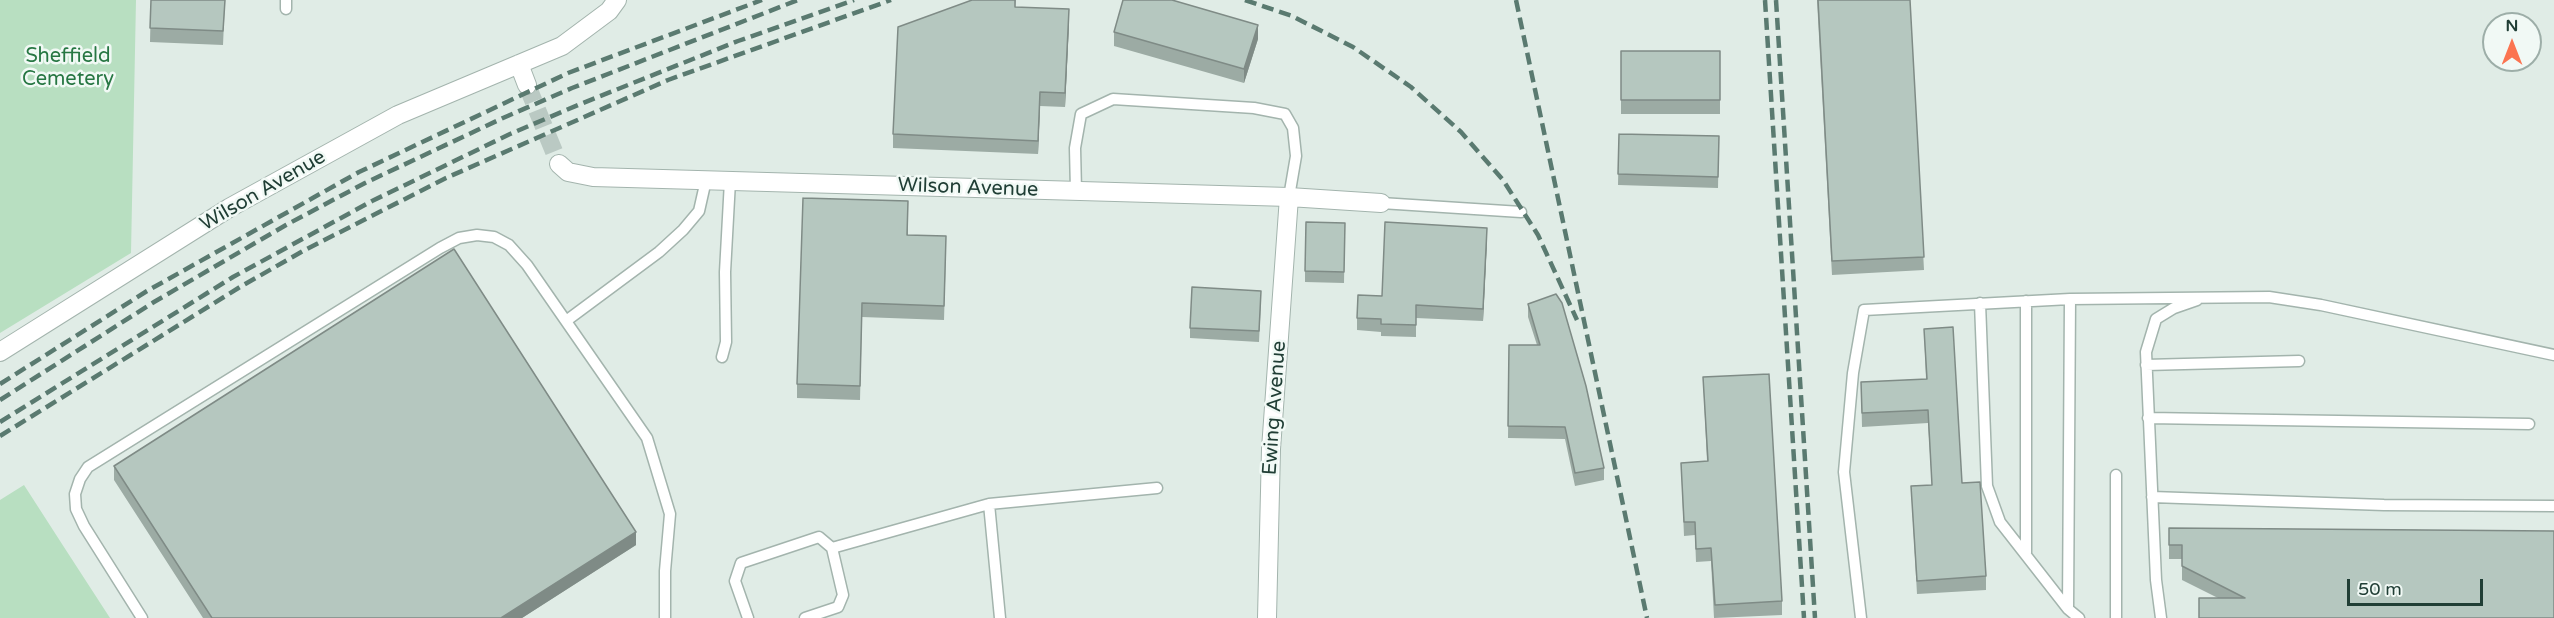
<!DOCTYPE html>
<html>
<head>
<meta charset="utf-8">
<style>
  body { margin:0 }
  #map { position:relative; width:2554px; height:618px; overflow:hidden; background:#e0ece6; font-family:"Varela Round",sans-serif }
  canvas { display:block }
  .north { position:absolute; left:2482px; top:12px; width:60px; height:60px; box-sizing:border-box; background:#f1f9f5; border:2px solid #9daea8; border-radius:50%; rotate:0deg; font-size:16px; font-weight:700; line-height:24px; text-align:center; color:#203e35 }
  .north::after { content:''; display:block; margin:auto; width:21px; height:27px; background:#fb7450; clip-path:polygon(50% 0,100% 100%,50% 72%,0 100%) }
  .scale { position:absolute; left:2347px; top:579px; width:136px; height:27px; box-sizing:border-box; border:3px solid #203e35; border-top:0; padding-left:8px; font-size:18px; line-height:21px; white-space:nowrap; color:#203e35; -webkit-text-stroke:4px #f1f9f5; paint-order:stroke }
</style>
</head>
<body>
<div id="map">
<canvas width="2554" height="618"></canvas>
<div class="north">N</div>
<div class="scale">50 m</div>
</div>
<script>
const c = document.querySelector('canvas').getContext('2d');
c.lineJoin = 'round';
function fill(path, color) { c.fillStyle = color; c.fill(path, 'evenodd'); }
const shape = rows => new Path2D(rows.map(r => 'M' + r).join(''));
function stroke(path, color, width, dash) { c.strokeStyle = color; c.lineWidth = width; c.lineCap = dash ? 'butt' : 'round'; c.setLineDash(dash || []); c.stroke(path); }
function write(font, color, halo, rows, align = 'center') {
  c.font = font + ' "Varela Round",sans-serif'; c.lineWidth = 5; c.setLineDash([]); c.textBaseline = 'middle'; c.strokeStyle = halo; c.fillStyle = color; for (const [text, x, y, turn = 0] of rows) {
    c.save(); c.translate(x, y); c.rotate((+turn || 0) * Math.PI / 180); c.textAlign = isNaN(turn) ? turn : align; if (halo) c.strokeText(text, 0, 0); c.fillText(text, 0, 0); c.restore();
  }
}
const green = shape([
  [0,0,136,0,131,253,0,333],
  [24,485,62,544,110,618,0,618,0,500]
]);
const streetTunnel = shape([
  [527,85,559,164]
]);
const lane = shape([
  [286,9,286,0],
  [1076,191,1075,148,1081,114,1113,99,1254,108,1285,114,1293,128,1296,156,1289,197],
  [1381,203,1521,212],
  [1980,303,1987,486,2000,522,2068,609,2079,618],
  [566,321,659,252,683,230,699,211,706,180],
  [722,357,726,342,725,272,730,181],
  [2146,365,2299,361],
  [2148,418,2529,424],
  [2152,497,2384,505,2554,506],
  [832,548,989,504],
  [2026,553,2026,301],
  [2068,609,2070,299],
  [142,618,84,526,76,509,75,494,80,479,88,467,440,248,459,238,477,235,494,237,509,245,527,265,647,438,670,514,665,571,665,618],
  [748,618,735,581,741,563,819,537,832,548,843,595,838,607,805,618],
  [1000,618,989,504,1157,488],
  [1861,618,1844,472,1853,373,1864,310,2070,299,2269,297,2321,305,2554,355],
  [2116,618,2116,475],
  [2161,618,2156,580,2146,352,2156,319,2174,308,2197,300]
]);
const street = shape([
  [519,64,527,85],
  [559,164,568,172,593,177,1289,197,1381,203],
  [0,352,229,208,398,115,562,46,609,11,617,0],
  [1267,618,1271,449,1289,197]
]);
const rail = shape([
  [1245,0,1292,16,1353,47,1411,87,1461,132,1503,180,1538,235,1577,320],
  [1516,0,1647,618],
  [1765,0,1804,618],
  [1776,0,1815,618],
  [0,384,147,291,359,172,568,73,762,0],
  [0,400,154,302,286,225,365,183,503,118,572,88,798,0],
  [0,422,233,277,372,201,510,134,578,105,738,41,854,0],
  [0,436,240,287,303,251,446,178,668,80,891,0]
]);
const wall = shape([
  [151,0,225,0,223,45,150,42],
  [972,0,1016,0,1015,7,1069,23,1065,107,1040,106,1038,154,893,148,893,134],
  [1817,0,1910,0,1924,270,1832,275],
  [1114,32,1258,39,1244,83,1114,46],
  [1621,51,1720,51,1720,114,1621,114],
  [1619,134,1719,136,1718,188,1618,185],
  [908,201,908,235,946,250,944,320,862,317,860,400,797,398,797,384],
  [1345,223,1344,283,1305,282,1305,271],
  [1487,240,1483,321,1416,318,1416,337,1381,336,1381,332,1357,330,1357,318,1382,296],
  [1261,301,1259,342,1190,338,1190,328],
  [1528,304,1604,468,1604,480,1575,486,1565,439,1508,438,1509,345,1537,345,1528,317],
  [1924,329,1962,483,1986,576,1986,590,1917,594,1911,486,1932,485,1928,423,1862,427,1861,382,1926,379],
  [1703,377,1782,601,1782,615,1714,618,1711,561,1696,562,1695,535,1684,536,1681,463,1707,461],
  [114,466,636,545,522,618,203,618,114,480],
  [2169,528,2554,618,2218,598,2182,580,2182,559,2169,559]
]);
const shadedWall = shape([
  [1069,9,1069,23,1065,107,1065,93],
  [1258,25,1258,39,1244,83,1244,69],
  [1040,92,1040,106,1038,154,1038,141],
  [1487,228,1487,240,1483,321,1483,309],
  [636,532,636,545,522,618,501,618]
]);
const building = shape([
  [151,0,225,0,223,31,150,28,151,0],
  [972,0,1015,0,1015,7,1069,9,1065,93,1040,92,1038,141,893,134,898,27,972,0],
  [1123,0,1172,0,1258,25,1244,69,1114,32,1123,0],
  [1818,0,1910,0,1924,257,1832,261,1818,0],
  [1621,51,1720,51,1720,100,1621,100,1621,51],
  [1619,134,1719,136,1718,177,1618,174,1619,134],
  [803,198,908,201,907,235,946,236,944,306,862,303,860,386,797,384,803,198],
  [1306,222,1345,223,1344,272,1305,271,1306,222],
  [1385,222,1487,228,1483,309,1416,305,1416,325,1381,324,1381,319,1357,318,1358,295,1382,296,1385,222],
  [454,249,636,532,501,618,212,618,114,466,454,249],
  [1192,287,1261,291,1259,331,1190,328,1192,287],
  [1556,294,1562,303,1586,386,1604,468,1575,473,1565,427,1508,426,1509,345,1540,345,1528,304,1556,294],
  [1953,327,1962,483,1980,482,1986,576,1917,581,1911,486,1932,485,1928,410,1862,413,1861,382,1927,379,1924,329,1953,327],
  [1769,374,1782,601,1715,605,1711,548,1696,549,1695,522,1684,522,1681,463,1708,461,1703,377,1769,374],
  [2169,528,2554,531,2554,618,2199,618,2199,598,2245,598,2182,566,2182,545,2169,545,2169,528]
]);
const parkNames = [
  ["Sheffield",68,57],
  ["Cemetery",68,80]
];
const streetNames = [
  ["Wilson Avenue",968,188,2],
  ["Wilson Avenue",263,191,-30],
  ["Ewing Avenue",1275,408,-86]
];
fill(green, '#b8dfc1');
stroke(streetTunnel, '#bac9c3', 18, [18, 9]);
stroke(lane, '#a3b4ad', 13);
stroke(street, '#a3b4ad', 20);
stroke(lane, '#fff', 10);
stroke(street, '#fff', 18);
stroke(rail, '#5a7a70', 4.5, [12, 6]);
fill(wall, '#9caba4');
fill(shadedWall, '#7f8b86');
fill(building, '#b5c7bf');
stroke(building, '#7f8b86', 1.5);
write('20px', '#277743', '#f1f9f5', parkNames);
write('20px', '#203e35', '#f1f9f5', streetNames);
</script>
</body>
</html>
